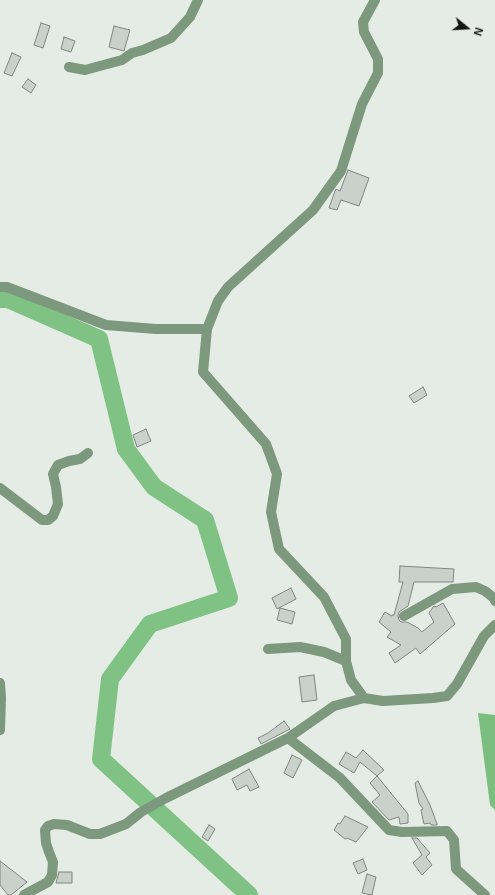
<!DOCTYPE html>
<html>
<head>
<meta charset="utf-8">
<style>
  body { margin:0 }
  #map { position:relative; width:495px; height:895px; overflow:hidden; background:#e5ece5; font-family:Arial,sans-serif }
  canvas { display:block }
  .north { position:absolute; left:447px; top:8px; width:40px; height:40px; -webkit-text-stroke:3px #e5ece5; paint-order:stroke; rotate:108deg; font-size:11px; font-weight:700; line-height:16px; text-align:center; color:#141614 }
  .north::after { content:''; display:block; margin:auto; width:14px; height:18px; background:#141614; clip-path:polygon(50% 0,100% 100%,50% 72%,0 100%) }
</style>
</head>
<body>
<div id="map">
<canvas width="495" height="895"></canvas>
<div class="north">N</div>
</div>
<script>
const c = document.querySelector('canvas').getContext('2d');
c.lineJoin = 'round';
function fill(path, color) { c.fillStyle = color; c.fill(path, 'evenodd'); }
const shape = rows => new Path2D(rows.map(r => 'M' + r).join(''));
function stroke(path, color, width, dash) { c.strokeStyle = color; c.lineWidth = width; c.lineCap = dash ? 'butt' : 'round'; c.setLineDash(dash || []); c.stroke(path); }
const forest = shape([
  [478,713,495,715,495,810,490,805]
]);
const river = shape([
  [0,299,8,299,99,339,126,449,154,487,205,520,229,598,150,624,110,679,101,759,249,895]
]);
const building = shape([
  [41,23,50,26,43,48,34,45,41,23],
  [114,26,130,30,124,51,109,47,114,26],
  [64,37,75,41,71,52,61,49,64,37],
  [12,53,21,57,12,76,4,73,12,53],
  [28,79,36,85,31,93,22,87,28,79],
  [348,170,369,178,359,206,341,200,337,210,329,208,335,191,336,189,340,191,348,170],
  [423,387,427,395,414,403,409,396,423,387],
  [146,429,151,441,137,447,133,435,146,429],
  [400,566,454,569,453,582,414,582,408,606,399,612,398,616,399,620,401,622,407,622,418,628,422,632,434,622,429,613,433,607,435,606,436,607,443,603,455,624,420,654,416,648,395,663,389,653,401,645,387,637,391,632,379,622,385,612,392,616,392,615,394,615,403,582,399,582,400,566],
  [291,588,296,599,277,609,272,598,291,588],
  [280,608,295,612,292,624,277,620,280,608],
  [314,675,317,700,302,702,299,677,314,675],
  [284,721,290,729,261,744,258,738,268,733,284,721],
  [363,750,384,770,377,776,360,762,354,773,339,764,346,752,356,758,363,750],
  [292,755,302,760,293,778,284,773,292,755],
  [249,769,259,787,250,791,247,785,237,790,232,779,249,769],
  [377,776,408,814,408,823,400,824,399,817,389,820,372,802,380,795,370,783,377,776],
  [418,781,430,805,437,824,437,825,431,825,430,823,424,824,421,810,423,809,419,803,415,783,418,781],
  [345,816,368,827,356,842,347,838,345,839,334,830,338,823,340,824,345,816],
  [209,825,215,829,208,841,202,837,209,825],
  [412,838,417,838,430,853,426,857,432,865,422,875,413,863,422,855,412,838],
  [363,859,367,870,358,874,353,863,363,859],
  [0,861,27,882,11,895,8,895,0,885,0,861],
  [59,872,72,872,72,883,56,883,59,872],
  [367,874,376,877,372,895,362,893,367,874]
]);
const minor = shape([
  [69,67,85,70,122,60,132,53,143,50,171,38,190,17,198,0],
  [0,287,7,287,106,325,156,329,207,329,203,372,266,444,277,474,271,512,279,549,324,597,346,639,346,661,351,680,364,698],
  [207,329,218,301,228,287,313,210,341,171,362,104,378,73,378,59,364,32,363,22,375,0],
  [0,488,42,520,48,520,53,516,58,504,56,487,53,474,58,465,69,461,80,459,88,453],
  [404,616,452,589,476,587,485,591,494,598,495,601],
  [268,649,300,647,324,652,346,661],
  [0,683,1,698,0,730],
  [288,738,334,706,364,698,383,701,433,698,447,696,457,684,484,636,495,625],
  [24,895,48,882,52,875,53,862,49,852,46,843,45,830,48,826,54,824,67,825,90,834,100,834,126,824,141,812,166,798,288,738,340,778,389,830,402,832,447,831,454,840,456,869,485,895]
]);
fill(forest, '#7bbe80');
stroke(river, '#7fc284', 18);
fill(building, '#cad0ca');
stroke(building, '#7f8580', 1);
stroke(minor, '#7c987d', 10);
</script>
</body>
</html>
